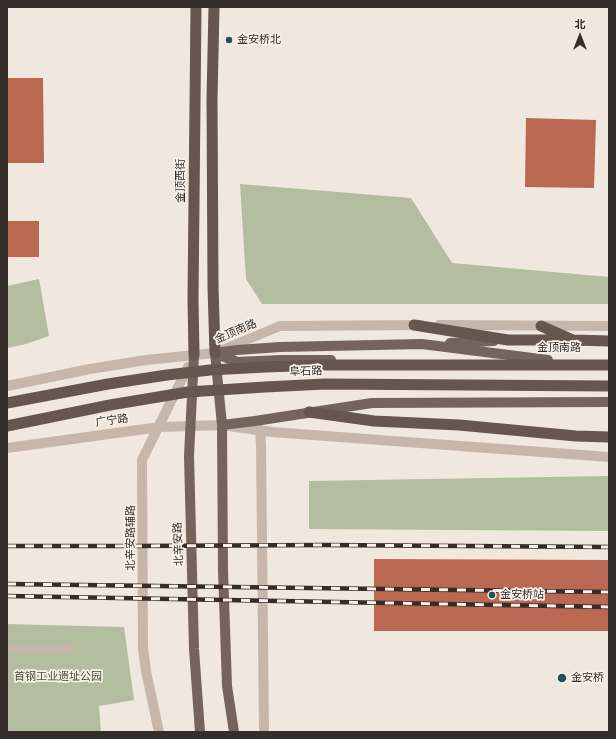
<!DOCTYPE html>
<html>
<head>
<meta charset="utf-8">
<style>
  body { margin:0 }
  #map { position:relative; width:616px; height:739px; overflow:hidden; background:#f0e7de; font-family:Poppins,"Noto Sans SC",sans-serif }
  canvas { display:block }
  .frame { position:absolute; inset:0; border:8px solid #352d29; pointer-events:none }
  .north { position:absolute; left:560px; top:16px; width:40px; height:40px; -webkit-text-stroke:3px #f8f1e9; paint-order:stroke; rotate:0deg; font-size:11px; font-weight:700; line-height:16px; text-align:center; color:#352d29 }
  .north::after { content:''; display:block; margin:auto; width:14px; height:18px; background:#352d29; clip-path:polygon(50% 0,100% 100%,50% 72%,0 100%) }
</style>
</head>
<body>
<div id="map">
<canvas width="616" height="739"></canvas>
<div class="frame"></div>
<div class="north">北</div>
</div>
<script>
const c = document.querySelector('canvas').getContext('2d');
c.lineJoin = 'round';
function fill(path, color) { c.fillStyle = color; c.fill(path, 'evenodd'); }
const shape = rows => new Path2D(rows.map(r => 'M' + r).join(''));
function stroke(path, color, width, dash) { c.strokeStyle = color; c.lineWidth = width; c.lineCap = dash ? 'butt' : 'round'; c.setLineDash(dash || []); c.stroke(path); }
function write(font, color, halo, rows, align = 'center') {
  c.font = font + ' Poppins,"Noto Sans SC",sans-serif'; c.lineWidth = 3.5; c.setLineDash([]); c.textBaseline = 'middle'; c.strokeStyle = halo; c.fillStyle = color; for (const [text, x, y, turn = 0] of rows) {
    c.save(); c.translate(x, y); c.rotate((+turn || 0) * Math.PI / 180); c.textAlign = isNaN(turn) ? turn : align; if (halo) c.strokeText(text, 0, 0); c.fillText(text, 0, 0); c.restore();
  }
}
const green = shape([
  [240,184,411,198,452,263,609,277,609,304,262,304,246,279],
  [39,279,49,336,26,344,7,348,7,286],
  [609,476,609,531,309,529,309,481],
  [7,624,124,627,134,700,99,706,101,732,7,732]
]);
const building = shape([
  [7,78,43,78,44,163,7,163],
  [526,118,596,120,594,188,525,187],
  [7,221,39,221,39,257,7,257],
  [374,559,609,560,609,631,374,631]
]);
const service = shape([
  [7,649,70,649]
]);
const tertiary = shape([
  [439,325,609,326],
  [7,386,90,369,146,360,215,353,280,326,421,325],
  [257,425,260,430,261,445,264,732],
  [7,448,160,427,222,425,272,432,609,457],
  [159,732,146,671,143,648,142,460,188,367]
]);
const primary = shape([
  [450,343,494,341],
  [215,353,237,362,281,360,331,360],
  [215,353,222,425,223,570,227,686,234,732],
  [215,353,237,350,280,347,422,344,548,360],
  [194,355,189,456,194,649,200,732],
  [222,425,255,421,372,403,609,402]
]);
const trunk = shape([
  [214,7,212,99,213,287,215,353],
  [414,325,508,340,573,340],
  [541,326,573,340,609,341],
  [194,355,193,299,196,7],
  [7,403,108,384,167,375,210,370,265,367,325,365,609,365],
  [309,412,374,421,459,425,576,436,609,437],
  [7,426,110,405,188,392,265,387,325,384,609,386]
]);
const rail = shape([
  [7,546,132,546,323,545,609,547],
  [7,584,609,592],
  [7,596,609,607]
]);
const markers = [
  [229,40,4,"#235052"],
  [492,595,4,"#235052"],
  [562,678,5,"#235052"]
];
const poiNames = [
  ["金安桥北",237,40],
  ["金安桥站",500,595],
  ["金安桥",571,678]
];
const streetNames = [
  ["金顶西街",181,181,-90],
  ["金顶南路",236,332,-23],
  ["金顶南路",559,348],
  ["阜石路",306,372,-2],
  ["广宁路",112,421,-8],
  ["北辛安路辅路",131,538,-90],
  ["北辛安路",179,544,-92]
];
const parkNames = [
  ["首钢工业遗址公园",58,677]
];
fill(green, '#b4bd9f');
fill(building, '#ba6851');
stroke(service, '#c7b7ab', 8);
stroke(tertiary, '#c7b7ab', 10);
stroke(primary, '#75645c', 10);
stroke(trunk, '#65564e', 11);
stroke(rail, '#352d29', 4.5);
stroke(rail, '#f8f1e9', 3, [9]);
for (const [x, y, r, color] of markers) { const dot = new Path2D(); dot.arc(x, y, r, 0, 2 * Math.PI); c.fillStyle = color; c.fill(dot); stroke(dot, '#f8f1e9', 1.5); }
write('11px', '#352d29', '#f8f1e9', poiNames, 'left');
write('11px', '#352d29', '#f8f1e9', streetNames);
write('11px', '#45512f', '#f8f1e9', parkNames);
</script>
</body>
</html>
